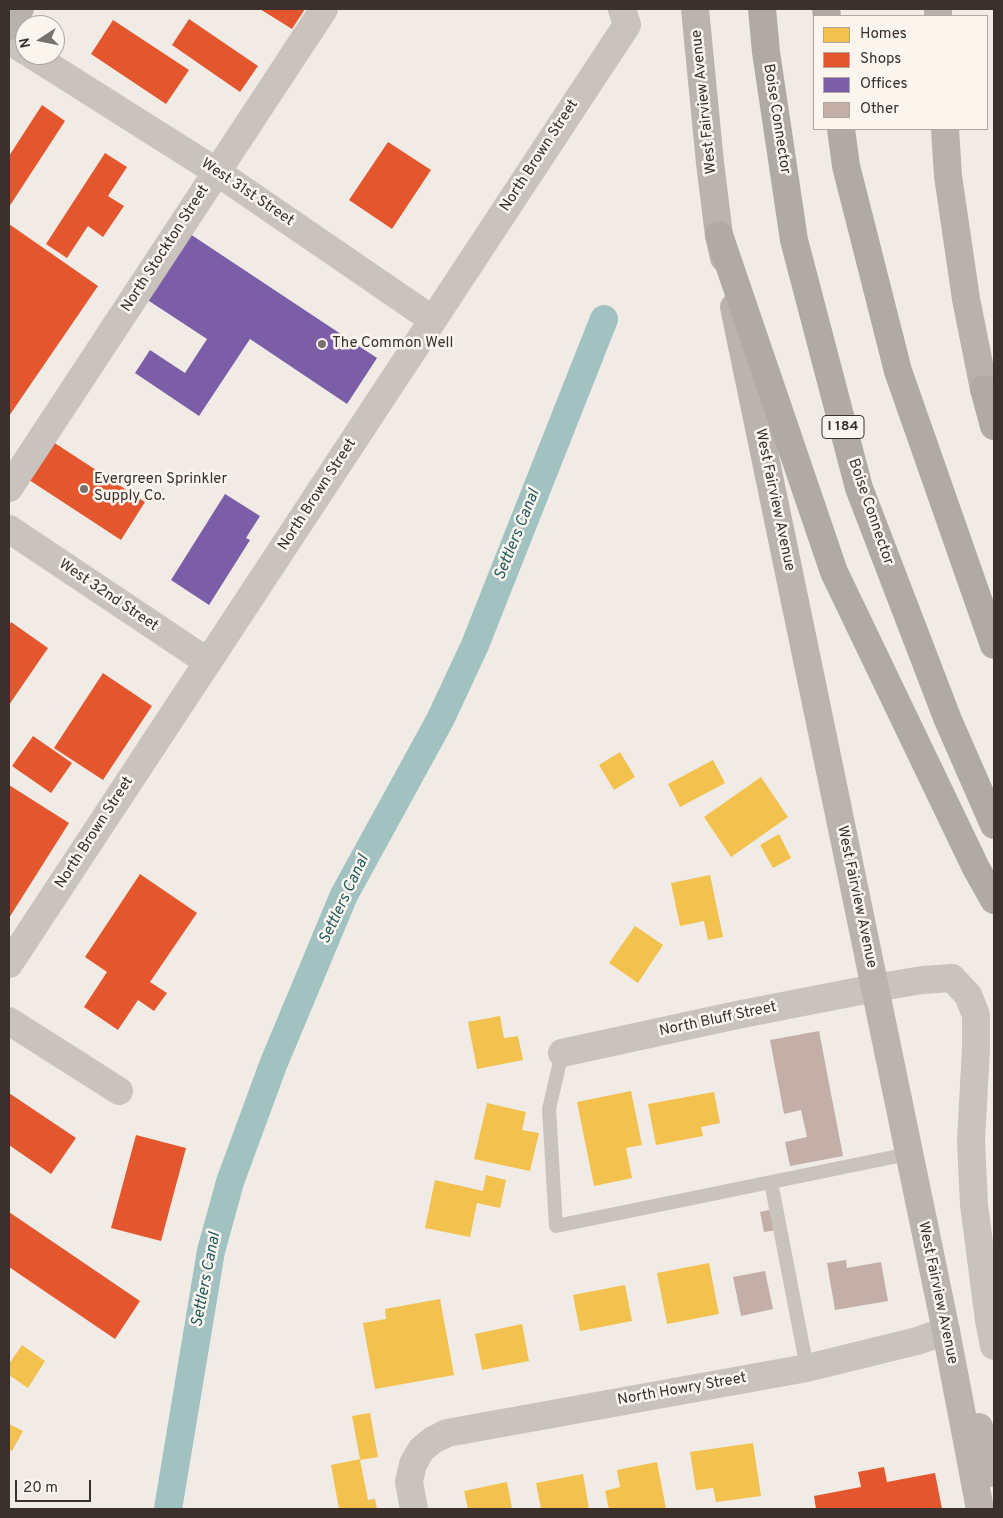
<!DOCTYPE html>
<html>
<head>
<meta charset="utf-8">
<style>
  body { margin:0 }
  #map { position:relative; width:1003px; height:1518px; overflow:hidden; background:#f0ebe5; font-family:Overpass,sans-serif }
  canvas { display:block }
  .frame { position:absolute; inset:0; border:10px solid #3b302b; pointer-events:none }
  .legend { position:absolute; left:813px; top:15px; width:175px; height:115px; box-sizing:border-box; background:#fbf5ee; border:1px solid #aea6a0; margin:0; padding:6px 9px; list-style:none; font-size:15px; color:#3b302b }
  .legend li { display:flex; align-items:center; gap:10px; height:25px }
  .legend b { width:25px; border:1px solid #aea6a0 }
  .north { position:absolute; left:15px; top:15px; width:50px; height:50px; box-sizing:border-box; background:#fbf5ee; border:1px solid #aea6a0; border-radius:50%; rotate:259deg; font-size:14px; font-weight:700; line-height:20px; text-align:center; color:#3b302b }
  .north::after { content:''; display:block; margin:auto; width:18px; height:22px; background:#7a716c; clip-path:polygon(50% 0,100% 100%,50% 72%,0 100%) }
  .scale { position:absolute; left:15px; top:1480px; width:76px; height:22px; box-sizing:border-box; border:2px solid #3b302b; border-top:0; padding-left:6px; font-size:15px; line-height:18px; white-space:nowrap; color:#3b302b; -webkit-text-stroke:4px #fbf5ee; paint-order:stroke }
</style>
</head>
<body>
<div id="map">
<canvas width="1003" height="1518"></canvas>
<div class="frame"></div>
<ul class="legend">
<li><b style="height:14px;background:#f2c14e"></b>Homes</li>
<li><b style="height:14px;background:#e4572e"></b>Shops</li>
<li><b style="height:14px;background:#7b5ea7"></b>Offices</li>
<li><b style="height:14px;background:#c3afa7"></b>Other</li>
</ul>
<div class="north">N</div>
<div class="scale">20 m</div>
</div>
<script>
const c = document.querySelector('canvas').getContext('2d');
c.lineJoin = 'round';
function fill(path, color) { c.fillStyle = color; c.fill(path, 'evenodd'); }
const shape = rows => new Path2D(rows.map(r => 'M' + r).join(''));
function stroke(path, color, width, dash) { c.strokeStyle = color; c.lineWidth = width; c.lineCap = dash ? 'butt' : 'round'; c.setLineDash(dash || []); c.stroke(path); }
function write(font, color, halo, rows, align = 'center') {
  c.font = font + ' Overpass,sans-serif'; c.lineWidth = 5; c.setLineDash([]); c.textBaseline = 'middle'; c.strokeStyle = halo; c.fillStyle = color; for (const [text, x, y, turn = 0] of rows) {
    c.save(); c.translate(x, y); c.rotate((+turn || 0) * Math.PI / 180); c.textAlign = isNaN(turn) ? turn : align; if (halo) c.strokeText(text, 0, 0); c.fillText(text, 0, 0); c.restore();
  }
}
const homes = shape([
  [620,752,635,777,614,790,599,765],
  [713,760,725,783,680,807,668,784],
  [761,777,788,817,731,857,704,817],
  [779,834,791,858,773,868,760,845],
  [710,875,723,937,708,940,704,921,680,926,671,883],
  [635,926,663,945,638,983,609,963],
  [500,1016,504,1038,518,1036,523,1060,477,1069,468,1022],
  [631,1091,642,1145,626,1148,632,1178,594,1186,577,1102],
  [714,1092,720,1123,701,1127,703,1136,656,1145,648,1104],
  [487,1103,526,1112,522,1130,539,1133,530,1171,474,1159],
  [486,1175,506,1180,500,1208,477,1203,470,1237,425,1228,435,1180,483,1191],
  [709,1263,719,1314,667,1324,657,1273],
  [625,1285,632,1321,580,1331,573,1295],
  [440,1299,454,1375,375,1389,363,1323,386,1319,385,1309],
  [522,1324,529,1361,482,1370,475,1334],
  [22,1345,45,1361,28,1388,9,1375,9,1364],
  [370,1413,378,1457,360,1460,368,1500,375,1499,377,1509,339,1509,331,1465,360,1459,352,1416],
  [9,1424,23,1431,12,1451,9,1449],
  [753,1443,761,1496,716,1502,713,1488,696,1490,690,1452],
  [657,1462,666,1509,609,1509,605,1491,620,1487,617,1470],
  [583,1474,589,1509,541,1509,536,1483],
  [507,1482,512,1509,468,1509,464,1491]
]);
const shops = shape([
  [260,9,305,9,292,29],
  [189,19,258,66,240,92,172,45],
  [113,20,189,70,166,104,91,54],
  [42,105,65,121,9,207,9,156],
  [388,142,431,170,392,229,349,200],
  [105,153,127,167,108,196,124,206,103,237,88,226,67,258,46,244],
  [9,224,98,286,9,416],
  [47,438,145,502,121,540,23,476],
  [11,622,48,648,9,705,9,626],
  [103,673,152,706,103,780,54,748],
  [33,736,72,763,51,793,12,766],
  [9,785,69,823,9,918],
  [140,874,197,913,150,982,167,993,154,1011,138,1000,118,1030,84,1007,107,972,85,957],
  [9,1093,76,1138,51,1174,9,1145],
  [136,1135,186,1148,161,1241,111,1228],
  [9,1212,140,1301,115,1339,9,1267],
  [884,1467,887,1482,935,1473,942,1509,816,1509,814,1496,861,1487,858,1472]
]);
const offices = shape([
  [184,230,377,358,347,404,250,339,199,416,135,373,150,350,185,373,207,339,140,295],
  [225,494,260,516,246,538,250,540,209,605,171,580]
]);
const canal = shape([
  [168,1509,211,1251,230,1182,273,1065,344,895,440,720,475,645,604,319]
]);
const building = shape([
  [819,1031,843,1156,790,1166,785,1142,807,1137,801,1110,784,1114,770,1040],
  [774,1209,778,1230,764,1232,760,1212],
  [846,1260,847,1268,881,1262,888,1301,835,1310,827,1263],
  [765,1271,773,1309,741,1316,733,1277]
]);
const service = shape([
  [562,1053,549,1109,556,1226,908,1154],
  [771,1182,807,1368]
]);
const minor = shape([
  [9,40,25,51],
  [32,55,217,172,433,320],
  [9,488,324,9],
  [9,529,208,662],
  [9,964,627,25,622,9],
  [9,1021,119,1091],
  [562,1053,737,1015,875,988,922,980,952,978,968,995,976,1015,976,1048,971,1141,974,1205,989,1320,994,1346],
  [414,1509,409,1482,413,1464,421,1450,433,1440,447,1433,807,1368,917,1341,946,1331]
]);
const secondary = shape([
  [695,9,710,163,719,235,724,258],
  [734,307,946,1331,980,1509],
  [979,1427,994,1473]
]);
const primary = shape([
  [938,16,938,9],
  [9,26,20,9],
  [945,129,948,176,966,299,984,389]
]);
const motorway = shape([
  [762,9,766,52,794,240,859,488,948,720,994,825],
  [826,9,827,16],
  [841,129,846,166,898,371,994,645],
  [719,235,834,572,976,868,994,900],
  [984,389,994,426]
]);
const markers = [
  [322,344,5,"#7a716c"],
  [84,489,5,"#7a716c"]
];
const shields = [
  [843,427,42]
];
const shieldNames = [
  ["I 184",843,427]
];
const streetNames = [
  ["West Fairview Avenue",705,102,-96],
  ["Boise Connector",776,119,81],
  ["North Brown Street",540,156,-57],
  ["West 31st Street",247,193,34],
  ["North Stockton Street",166,249,-57],
  ["North Brown Street",318,495,-57],
  ["West Fairview Avenue",774,500,78],
  ["Boise Connector",870,512,71],
  ["West 32nd Street",108,596,34],
  ["North Brown Street",95,833,-57],
  ["West Fairview Avenue",856,897,78],
  ["North Bluff Street",718,1020,-12],
  ["West Fairview Avenue",937,1293,78],
  ["North Howry Street",682,1390,-10]
];
const poiNames = [
  ["The Common Well",332,344],
  ["Evergreen Sprinkler",94,480],
  ["Supply Co.",94,497]
];
const waterNames = [
  ["Settlers Canal",518,535,-68],
  ["Settlers Canal",345,900,-65],
  ["Settlers Canal",207,1280,-79]
];
fill(homes, '#f2c14e');
fill(shops, '#e4572e');
fill(offices, '#7b5ea7');
stroke(canal, '#a1c2c1', 28);
fill(building, '#c3afa7');
stroke(service, '#c9c3be', 14);
stroke(minor, '#c9c3be', 28);
stroke(secondary, '#bab3ae', 28);
stroke(primary, '#b8b1ad', 28);
stroke(motorway, '#afaaa4', 28);
for (const [x, y, r, color] of markers) { const dot = new Path2D(); dot.arc(x, y, r, 0, 2 * Math.PI); c.fillStyle = color; c.fill(dot); stroke(dot, '#fbf5ee', 2); }
for (const [x, y, w] of shields) { const box = new Path2D(); box.roundRect(x - w / 2, y - 11.5, w, 23, 4); c.fillStyle = '#fbf5ee'; c.fill(box); stroke(box, '#3b302b', 1); }
write('bold 14px', '#3b302b', null, shieldNames);
write('15px', '#3b302b', '#fbf5ee', streetNames);
write('15px', '#3b302b', '#fbf5ee', poiNames, 'left');
write('italic 16px', '#1f5a5e', '#fbf5ee', waterNames);
</script>
</body>
</html>
